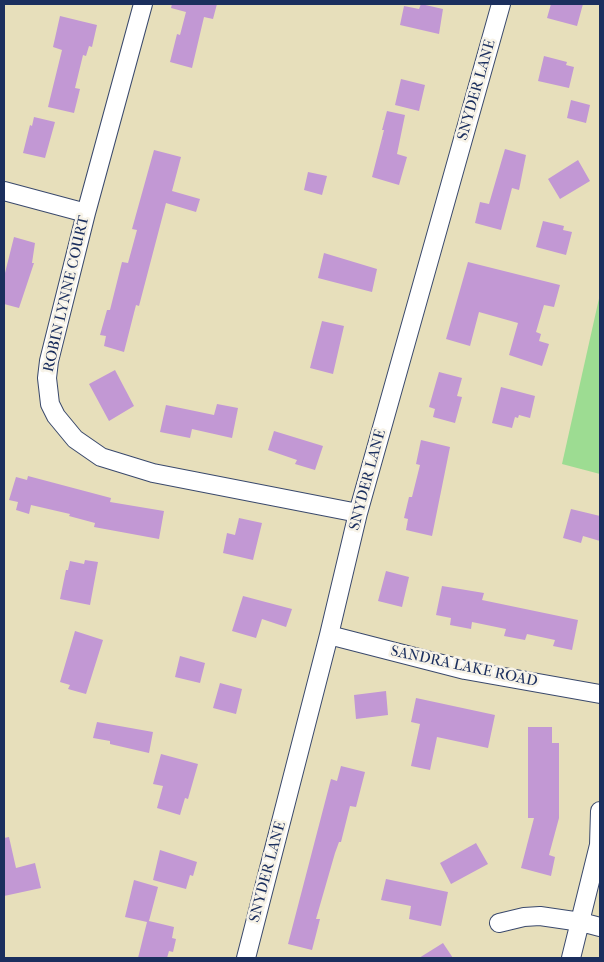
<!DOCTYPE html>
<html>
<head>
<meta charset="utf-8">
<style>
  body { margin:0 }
  #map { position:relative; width:604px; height:962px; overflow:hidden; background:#e7dfbb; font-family:"IM FELL French Canon",serif }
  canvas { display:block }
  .frame { position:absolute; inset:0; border:5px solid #1b2f5e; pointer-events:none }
</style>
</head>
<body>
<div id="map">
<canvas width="604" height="962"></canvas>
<div class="frame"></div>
</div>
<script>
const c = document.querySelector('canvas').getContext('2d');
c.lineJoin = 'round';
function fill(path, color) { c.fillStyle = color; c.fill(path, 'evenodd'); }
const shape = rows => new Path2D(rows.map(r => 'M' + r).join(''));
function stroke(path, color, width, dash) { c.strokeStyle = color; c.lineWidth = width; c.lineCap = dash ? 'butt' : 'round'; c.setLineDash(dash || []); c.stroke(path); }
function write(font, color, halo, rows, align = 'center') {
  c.font = font + ' "IM FELL French Canon",serif'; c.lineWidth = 5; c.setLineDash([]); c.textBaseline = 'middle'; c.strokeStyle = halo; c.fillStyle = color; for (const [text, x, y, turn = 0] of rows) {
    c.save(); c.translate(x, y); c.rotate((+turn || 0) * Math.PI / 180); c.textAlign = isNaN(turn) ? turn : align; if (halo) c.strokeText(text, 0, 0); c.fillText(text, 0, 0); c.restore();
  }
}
const green = shape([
  [600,294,600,474,562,464]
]);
const building = shape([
  [172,4,217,4,213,19,204,17,192,68,170,62,177,34,180,35,186,12,171,8],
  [421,4,443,9,439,34,400,25,404,6,419,9],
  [551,4,583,4,577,26,547,18],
  [60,16,97,25,92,47,89,46,86,56,83,55,75,88,80,89,74,113,48,107,62,50,53,47],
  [544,56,567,62,566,65,574,67,569,88,538,81],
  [401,79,425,85,419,111,395,105],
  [571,100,590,105,586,123,567,118],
  [387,111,405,115,397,154,407,157,399,185,372,177,384,130,382,130],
  [34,117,55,122,45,158,23,153,30,125,32,126],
  [505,149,526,155,519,190,512,188,501,230,475,223,480,202,489,204],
  [154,150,181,157,172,191,200,199,196,212,166,203,139,306,136,305,124,352,104,346,106,336,100,335,107,310,110,310,122,262,128,263,137,230,132,229],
  [578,160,590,181,560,199,548,179],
  [308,172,327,176,322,195,304,190],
  [543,221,564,226,563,230,572,232,566,255,536,247],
  [14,237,35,243,32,263,34,263,19,308,4,304,4,277],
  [324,253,377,269,372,292,318,278],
  [468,262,560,285,554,307,544,305,536,332,541,334,539,341,549,344,542,366,509,355,518,323,479,312,470,346,446,339],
  [322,321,344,326,333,374,310,368],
  [115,370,134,406,109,421,89,384],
  [439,372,462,378,457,396,462,397,455,423,433,417,435,409,429,407],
  [501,387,535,396,530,418,519,415,518,418,515,417,512,428,492,423],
  [217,404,238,408,232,438,192,429,190,438,160,432,166,405,214,415],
  [274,431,323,446,315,470,295,464,297,460,268,450],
  [421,440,450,447,432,536,406,530,408,519,404,518,409,497,412,497,420,465,416,464],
  [28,476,111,498,110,502,164,511,159,539,94,527,95,523,69,516,70,514,31,505,29,514,16,510,18,502,9,500,16,477,27,480],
  [571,509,600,516,600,541,583,536,581,543,563,538],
  [239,518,262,523,253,560,223,553,227,533,235,535],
  [85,560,98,562,90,605,60,599,66,570,68,570,70,561,84,564],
  [386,571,409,577,402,607,378,601],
  [442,586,484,593,482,600,578,620,572,650,553,646,555,640,527,634,525,640,504,636,506,629,472,622,471,629,450,625,451,618,436,615],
  [243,596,292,609,286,627,262,619,256,638,232,631],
  [75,631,103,640,86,694,68,689,70,685,60,682],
  [180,656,205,663,200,683,175,677],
  [220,683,242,689,236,714,213,708],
  [386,691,388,715,356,719,354,695],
  [416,698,495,715,488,748,437,737,430,770,411,766,420,724,411,722],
  [97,722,153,732,149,753,110,744,110,741,93,738],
  [528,727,552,727,552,743,559,743,559,818,549,855,555,857,551,876,521,868,534,818,528,818],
  [161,754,198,764,188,799,185,798,180,815,157,808,163,786,153,784],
  [341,766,365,772,356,807,350,806,341,842,339,842,335,853,316,919,320,919,312,950,288,944,331,779,337,781],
  [9,837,16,868,35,863,41,888,4,896,4,838],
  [476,843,488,864,451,884,440,863],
  [160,850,197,862,193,876,190,875,186,889,153,880],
  [386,879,448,892,441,926,409,919,411,906,381,900],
  [134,880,158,887,149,921,174,927,172,938,176,939,173,952,169,951,167,958,138,958,147,922,125,917],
  [443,943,453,958,419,958]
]);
const street = shape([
  [143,4,86,213,49,361,47,378,50,404,56,416,75,439,101,457,153,473,358,513],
  [4,191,86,213],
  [329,635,465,670,600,694],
  [499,923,524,917,540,916,581,922,600,927],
  [246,958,329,635,358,513,501,4],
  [571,958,599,845,600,811]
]);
const streetNames = [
  ["SNYDER LANE",477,90,-74],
  ["ROBIN LYNNE COURT",67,294,-77],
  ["SNYDER LANE",368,480,-75],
  ["SANDRA LAKE ROAD",464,667,12],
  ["SNYDER LANE",268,872,-75]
];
fill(green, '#9ddc92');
fill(building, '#c298d4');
stroke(street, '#3a496c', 20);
stroke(street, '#fff', 18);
write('15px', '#1b2f5e', '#f7f3e8', streetNames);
</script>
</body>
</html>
